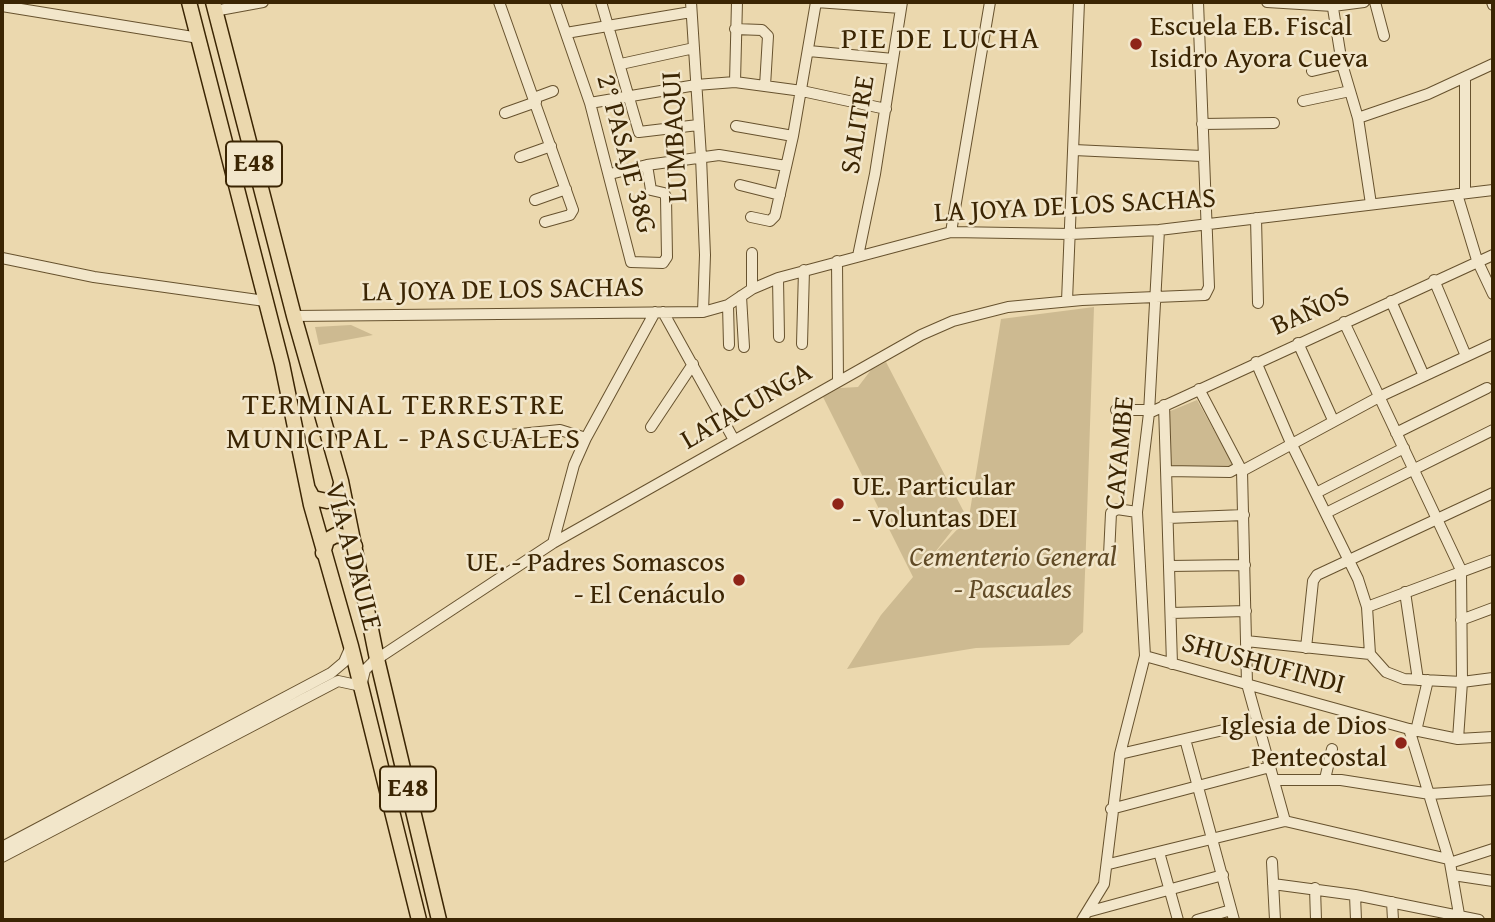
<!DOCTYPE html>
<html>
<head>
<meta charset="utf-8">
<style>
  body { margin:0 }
  #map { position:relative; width:1495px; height:922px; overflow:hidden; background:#ebd8ae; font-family:"Gentium Book Plus",serif }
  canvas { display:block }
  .frame { position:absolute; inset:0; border:4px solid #3b2503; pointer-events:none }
</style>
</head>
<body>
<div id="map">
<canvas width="1495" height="922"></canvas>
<div class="frame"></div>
</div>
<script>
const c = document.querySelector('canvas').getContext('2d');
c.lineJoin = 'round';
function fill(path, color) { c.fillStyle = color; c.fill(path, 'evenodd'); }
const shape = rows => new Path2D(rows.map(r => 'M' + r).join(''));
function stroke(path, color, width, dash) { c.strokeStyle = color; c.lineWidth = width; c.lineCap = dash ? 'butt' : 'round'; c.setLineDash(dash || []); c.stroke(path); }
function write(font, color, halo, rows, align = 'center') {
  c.font = font + ' "Gentium Book Plus",serif'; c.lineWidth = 5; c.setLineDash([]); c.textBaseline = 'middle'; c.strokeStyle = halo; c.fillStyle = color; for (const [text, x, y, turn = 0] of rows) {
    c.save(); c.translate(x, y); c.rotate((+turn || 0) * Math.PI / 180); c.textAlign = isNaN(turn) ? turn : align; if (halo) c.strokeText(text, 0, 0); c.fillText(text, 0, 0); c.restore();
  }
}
const green = shape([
  [1094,307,1083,632,1069,645,976,648,847,669,881,615,913,577,823,397,840,388,858,387,871,370,886,362,965,514,932,556,969,517,1001,319],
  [351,325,373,335,319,345,315,327],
  [1197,400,1234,466,1168,468,1168,412]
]);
const minor = shape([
  [499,2,573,210,570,215,545,222],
  [555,2,590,103,631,262,663,263,667,257,666,197,664,193,651,190,647,165],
  [601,2,639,132,698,125],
  [691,2,701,157,705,255,703,312],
  [816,2,901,8],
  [1267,2,1333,6,1364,2],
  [1332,2,1342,64,1358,118,1371,204],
  [1375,2,1384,36],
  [1492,2,1493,5],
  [2,6,199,38],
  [214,11,263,2],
  [735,29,762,30,768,36,765,86],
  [566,33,691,12],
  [809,51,893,59],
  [621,64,694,48],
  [1312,71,1342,64],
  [735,82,737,2],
  [534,98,553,91],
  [1303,101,1350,91],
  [590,103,696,85,735,82,802,91,886,109],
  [505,113,536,102],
  [1358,118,1428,94,1493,64],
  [1202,124,1274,123],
  [736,126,793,136],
  [1074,150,1202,156],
  [520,157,551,146],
  [610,174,647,165,719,155,786,166],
  [740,185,780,195],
  [1465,193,1465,77],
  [1457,194,1477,260,1493,294],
  [535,200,566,189],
  [751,217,770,221,775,216,793,136,816,2],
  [1256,218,1258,303],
  [951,232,990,2],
  [752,253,752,289],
  [858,256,875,174,902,2],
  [2,258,94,277,265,301],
  [837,261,838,381],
  [778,278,779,337],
  [1434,280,1466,356],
  [741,296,744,347],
  [1067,301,1079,2],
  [1391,301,1424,376],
  [728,305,729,345],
  [663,312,734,440],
  [294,316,703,312,728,305,752,289,778,278,951,232,1071,234,1159,230,1493,190],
  [1344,322,1461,570,1462,682,1458,739],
  [1298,343,1333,420],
  [802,344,804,270],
  [1256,362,1291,443,1358,579,1367,607,1370,654],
  [1199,389,1242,471,1247,684,1285,821],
  [1164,405,1172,664],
  [1116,410,1149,410],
  [1149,413,1493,255],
  [651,427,693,364],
  [1396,433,1487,388],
  [489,437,560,430,586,438],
  [1166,471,1230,472,1239,467],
  [1242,471,1379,397,1493,344],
  [1316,493,1404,448],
  [1326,513,1493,430],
  [1168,518,1244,515],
  [553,543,574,465,586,438,655,312],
  [1109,555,1111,513,1117,509,1137,512],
  [1169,566,1245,565],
  [1405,592,1418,680],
  [1367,607,1493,560],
  [1171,613,1246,611],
  [1461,620,1493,608],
  [1246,641,1370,654,1386,672,1404,679,1462,682,1493,678],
  [1306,648,1313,581,1317,575,1493,493],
  [1145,656,1409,729,1458,739,1493,737],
  [1409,729,1450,863,1460,920],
  [1416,731,1428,680],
  [1185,739,1234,920],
  [1120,754,1258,722],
  [1325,779,1332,749],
  [1274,780,1341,780,1430,794,1493,790],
  [1111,809,1270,767],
  [2,847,331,673,344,662,351,646],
  [1159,852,1178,920],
  [2,857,338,681,361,686,365,670,374,661,553,543,921,335,953,321,1008,307,1082,300,1205,295,1209,287,1198,2],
  [1272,862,1275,920],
  [1450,863,1493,849],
  [1109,864,1285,821,1448,859],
  [1453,875,1493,881],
  [1273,884,1355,895,1479,920],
  [1315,888,1316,920],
  [1355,895,1356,920],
  [1392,902,1393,920],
  [1087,912,1223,875],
  [1082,920,1104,884,1120,754,1145,656,1137,512,1149,413,1159,230],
  [1197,920,1231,910]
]);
const highway = shape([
  [189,2,282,364,311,505,351,646,419,920],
  [213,2,294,316,341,481,377,659,439,920],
  [308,489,313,498,327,501,339,493,341,483],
  [323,553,327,540,336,535,349,538,355,546]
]);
const markers = [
  [1136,44,7,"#8f2418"],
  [838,504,7,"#8f2418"],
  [739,580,7,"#8f2418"],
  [1401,743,7,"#8f2418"]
];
const shields = [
  [254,164,56],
  [408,789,56]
];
const shieldNames = [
  ["E48",254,164],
  ["E48",408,789]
];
const poiNames = [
  ["Escuela EB. Fiscal",1150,28],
  ["Isidro Ayora Cueva",1150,60],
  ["UE. Particular",852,488],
  ["- Voluntas DEI",852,520],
  ["UE. - Padres Somascos",725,564,"right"],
  ["- El Cenáculo",725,596,"right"],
  ["Iglesia de Dios",1387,727,"right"],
  ["Pentecostal",1387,759,"right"]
];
const streetNames = [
  ["SALITRE",859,125,-81],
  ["LUMBAQUI",676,137,-93],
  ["2° PASAJE 38G",625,154,75],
  ["LA JOYA DE LOS SACHAS",1075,207,-3],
  ["LA JOYA DE LOS SACHAS",503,291,-1],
  ["BAÑOS",1311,312,-24],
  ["LATACUNGA",747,407,-30],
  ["CAYAMBE",1121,453,-85],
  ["VÍA A DAULE",352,557,75],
  ["SHUSHUFINDI",1263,665,15]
];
const parkNames = [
  ["Cementerio General",1013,559],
  ["- Pascuales",1013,591]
];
const neighbourhoodNames = [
  ["PIE DE LUCHA",941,40],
  ["TERMINAL TERRESTRE",404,406],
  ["MUNICIPAL - PASCUALES",404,440]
];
fill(green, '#cdba91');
stroke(minor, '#67522e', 12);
stroke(highway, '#3b2503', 17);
stroke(minor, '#f2e6ca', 10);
stroke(highway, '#ebd8ae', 14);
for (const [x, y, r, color] of markers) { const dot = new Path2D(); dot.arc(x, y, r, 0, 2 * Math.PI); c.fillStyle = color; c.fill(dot); stroke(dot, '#f2e6ca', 2.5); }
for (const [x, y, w] of shields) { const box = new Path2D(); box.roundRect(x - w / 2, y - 22.5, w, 45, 5); c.fillStyle = '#f2e6ca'; c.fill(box); stroke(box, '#3b2503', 2); }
write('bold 26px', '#3b2503', null, shieldNames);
write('28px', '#3b2503', '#f2e6ca', poiNames, 'left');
write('28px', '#3b2503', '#f2e6ca', streetNames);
write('italic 28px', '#604a26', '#f2e6ca', parkNames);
c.letterSpacing = '2px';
write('30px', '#3b2503', '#f2e6ca', neighbourhoodNames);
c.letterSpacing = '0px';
</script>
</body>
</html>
